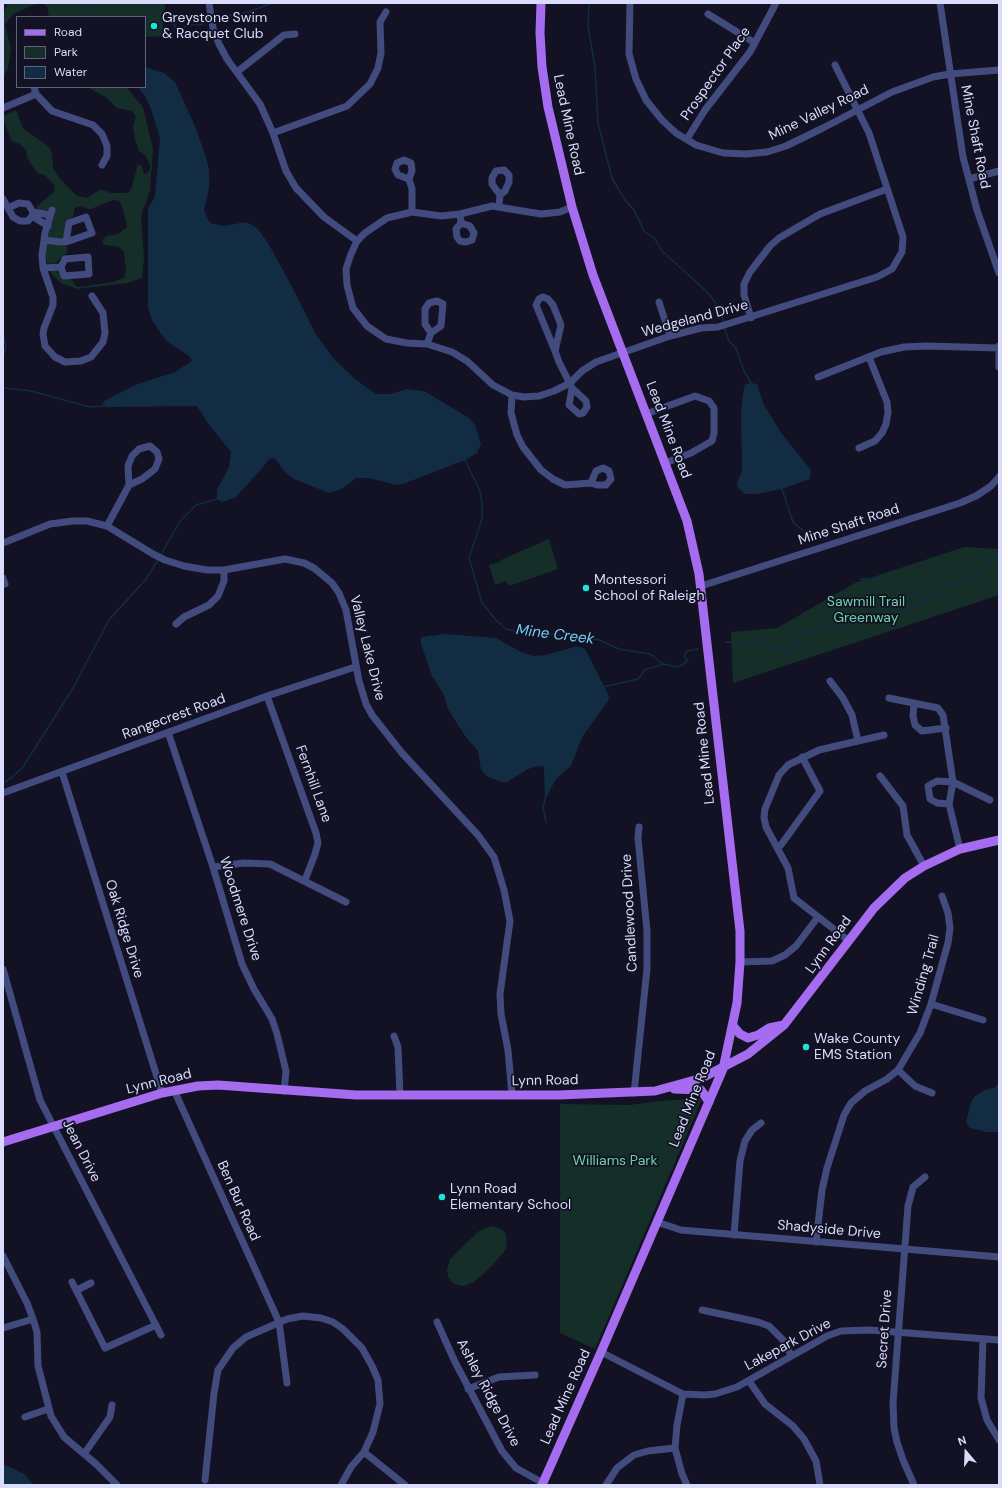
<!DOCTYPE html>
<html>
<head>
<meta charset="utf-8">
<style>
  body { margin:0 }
  #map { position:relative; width:1002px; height:1488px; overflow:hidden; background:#121224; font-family:"DM Sans",sans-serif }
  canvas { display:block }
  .frame { position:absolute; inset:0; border:4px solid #d9dcfb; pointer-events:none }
  .legend { position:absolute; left:16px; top:16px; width:130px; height:72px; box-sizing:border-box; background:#121224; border:1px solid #62637a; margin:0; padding:5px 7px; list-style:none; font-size:12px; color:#d9dcfb }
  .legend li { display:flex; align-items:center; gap:8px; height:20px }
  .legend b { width:20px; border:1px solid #62637a }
  .north { position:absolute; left:946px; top:1432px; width:40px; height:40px; -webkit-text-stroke:3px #121224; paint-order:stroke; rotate:341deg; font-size:11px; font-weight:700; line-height:16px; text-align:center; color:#d9dcfb }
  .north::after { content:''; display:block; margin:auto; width:14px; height:18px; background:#d9dcfb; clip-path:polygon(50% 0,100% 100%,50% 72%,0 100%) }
</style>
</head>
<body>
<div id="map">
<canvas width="1002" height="1488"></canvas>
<div class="frame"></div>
<ul class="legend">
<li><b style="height:5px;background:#a56cef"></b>Road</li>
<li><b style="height:11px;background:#152e28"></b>Park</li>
<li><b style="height:11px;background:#122d43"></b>Water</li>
</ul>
<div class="north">N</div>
</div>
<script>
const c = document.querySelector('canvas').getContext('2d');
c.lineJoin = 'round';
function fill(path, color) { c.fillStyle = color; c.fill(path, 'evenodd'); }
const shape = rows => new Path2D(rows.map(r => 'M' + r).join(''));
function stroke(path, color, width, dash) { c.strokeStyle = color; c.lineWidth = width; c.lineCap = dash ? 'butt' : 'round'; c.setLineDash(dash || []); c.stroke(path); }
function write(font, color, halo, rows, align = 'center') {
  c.font = font + ' "DM Sans",sans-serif'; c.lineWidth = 3.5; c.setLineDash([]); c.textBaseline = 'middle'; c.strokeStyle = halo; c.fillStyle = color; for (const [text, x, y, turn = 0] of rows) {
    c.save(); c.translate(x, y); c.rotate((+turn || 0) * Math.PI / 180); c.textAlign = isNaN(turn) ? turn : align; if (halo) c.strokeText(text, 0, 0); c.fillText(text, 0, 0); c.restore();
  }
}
const green = shape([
  [8,3,38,3,13,14,5,25,11,48,8,68,3,78,3,14],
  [39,3,165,3,162,36,145,37,145,17,49,17,47,7,43,3],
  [87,87,126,87,143,107,153,149,150,191,141,216,144,258,142,278,128,283,77,289,61,283,52,275,50,270,57,271,62,277,71,279,76,286,79,287,113,282,124,278,126,270,124,252,119,247,105,245,102,242,103,239,107,236,118,234,127,227,124,213,120,201,113,200,91,209,87,209,83,206,75,208,73,217,68,220,64,238,62,239,48,237,55,209,39,212,36,207,54,192,55,186,45,175,37,173,27,157,26,150,20,144,12,141,3,120,3,116,16,110,23,128,49,147,52,153,53,168,60,179,77,196,87,198,101,189,111,193,126,193,130,191,132,186,138,164,142,166,144,174,146,174,150,170,150,165,146,156,139,151,135,139,133,126,136,117,132,111,117,108,107,98],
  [47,243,64,245,67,247,67,253,55,263,47,264,45,249],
  [549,539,558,569,509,586,506,581,495,585,489,565,500,562,503,559],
  [964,547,999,549,999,595,733,683,731,632,777,628,855,583],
  [702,1099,595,1349,560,1333,560,1104,629,1105,670,1100],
  [491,1226,499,1228,505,1232,507,1241,506,1249,492,1266,474,1282,464,1286,454,1284,448,1277,447,1269,450,1259,479,1231]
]);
const water = shape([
  [145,67,164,73,175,82,194,124,206,157,209,170,209,188,204,211,210,223,224,226,246,222,257,228,268,243,290,283,315,333,333,358,355,379,376,394,391,394,407,389,424,391,469,418,475,425,481,444,477,453,465,460,403,484,396,485,369,478,356,478,342,489,329,493,294,479,283,470,278,462,274,458,270,459,267,461,264,466,236,497,222,502,217,499,217,490,229,467,231,452,207,422,197,406,107,407,102,406,104,401,135,385,175,372,192,361,189,356,168,342,161,334,152,320,148,308,148,209,155,196,160,138,151,109,145,96,138,87,145,87],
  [751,383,757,384,764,405,782,434,811,470,810,479,782,489,757,494,745,494,738,488,737,483,742,471,741,411,744,388,745,384],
  [446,634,496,638,521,652,534,656,546,655,577,646,585,649,609,696,608,701,582,737,571,766,556,779,545,800,544,767,539,766,528,769,507,782,502,782,488,777,481,770,478,751,465,736,448,709,444,695,432,676,421,644,421,637],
  [997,1084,999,1084,999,1132,987,1132,970,1128,966,1122,971,1102,975,1096,985,1090,996,1087],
  [3,1464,24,1474,34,1485,3,1485]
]);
const stream = shape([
  [85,3,86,17],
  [589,3,588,26,595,68,598,123,612,178,625,200,634,210,644,231,655,239,661,250,706,291,716,303,724,323],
  [157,5,173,21,175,27,179,29,190,25,200,25,210,20],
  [214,19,249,12,272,3],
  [145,26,150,9,158,3],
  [724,327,729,341,736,348,744,371,751,383],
  [3,334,6,347,3,356],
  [3,388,31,391,90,407,102,406],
  [465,460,480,491,482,504,482,519,469,558,482,603,496,620,506,629,520,632,578,636,599,640,619,649,650,654,663,664,678,667,688,661,684,656,687,651,698,649],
  [782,489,793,522,814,540],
  [161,555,180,521,196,505,217,499],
  [860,579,883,579,904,593,925,599,933,598,940,595,945,586,969,582,992,562,999,559],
  [726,642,770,645,791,656,803,634,855,621,893,602,906,612,925,599],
  [603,687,638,679,645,670,663,664],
  [3,783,11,778,23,767,73,688,109,620,146,579,158,560],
  [545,799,543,807,546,822]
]);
const minor = shape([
  [209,3,213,28,219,44,227,59,260,104,273,133,286,171,296,188,324,217,357,241],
  [630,3,629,54,636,79,646,100,662,120,676,133,696,145,723,153,746,154,767,152,786,146,823,128,892,92,933,77,950,74,999,70],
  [940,3,963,157,977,210,999,273],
  [708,14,755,43],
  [237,72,284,35,295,34],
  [34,87,36,94,52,111,93,125,102,134,107,146,107,156,102,165],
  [3,108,36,94],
  [273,133,347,106,370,84,378,68,381,53,380,22,386,12],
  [687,139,705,110,750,52,776,3],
  [409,179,398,175,395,169,397,163,404,160,411,163,412,171,409,179,412,189,412,212],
  [969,179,999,171],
  [3,199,13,217,20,221,28,221,32,216,33,212,28,204,19,203,8,208],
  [499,206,500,195,505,191,509,182,509,175,504,170,496,171,492,178,492,184,500,195],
  [572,207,560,212,541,214,492,206,460,214,441,216,412,212,387,218,365,233,357,241,351,254,346,269,347,285,353,308,367,326,386,339,407,343,427,344,452,352,467,361,493,385,512,395,524,397,539,396,554,391,570,383,582,371,596,362,670,336,701,328,718,327,877,277,892,269,902,252,903,237,869,133,835,65],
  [52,210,45,233,42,255,43,268,53,297,53,305,44,328,43,334,45,346,55,357,65,362,81,361,91,357,103,342,105,333,103,313,92,296],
  [33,212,50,215],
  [460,214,461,223,456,229,457,237,460,241,466,242,472,240,474,233,470,226,461,223],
  [32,216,48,226],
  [44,240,61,242,69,241,92,233,86,217,69,223,66,242],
  [43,268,61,267,64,276,89,274,88,257,65,259,61,267],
  [659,302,670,336],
  [751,318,744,295,744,284,750,272,770,246,779,238,820,214,887,189],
  [427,344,431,333,441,326,443,304,437,301,429,303,425,309,425,324,431,333],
  [999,346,999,367],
  [555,351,536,305,539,299,543,297,548,299,553,305,561,325,555,351,559,362,572,388,569,405,579,414,583,413,587,407,586,401,572,388],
  [818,377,881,352,904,347,926,346,999,348],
  [512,395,511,413,517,435,523,447,541,470,553,479,565,485,591,483,597,485,606,485,611,479,609,471,603,468,596,471,591,483],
  [646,414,695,396,709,401,714,408,714,433,712,441,691,453,665,463],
  [859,448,875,441,882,433,886,424,888,412,887,402,869,357],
  [107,526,129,485,142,479,155,469,159,459,157,452,150,446,139,449,132,456,128,466,129,485],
  [3,543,50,524,73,521,87,521,107,526,153,554,165,560,184,566,207,570,224,570,285,559,304,563,314,568,332,583,339,593,346,610,359,681,366,704,372,715,402,753,478,835,494,857,504,890,510,921,500,994,501,1014,508,1050,512,1095],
  [3,578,5,584],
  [701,586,960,503,976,496,991,486,999,477],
  [176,624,184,617,209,605,218,596,224,581,224,570],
  [830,681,843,698,852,715,858,741,819,750,788,765,779,775,765,809,764,817,766,827,788,868,794,898,849,941],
  [267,696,316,833,318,843,315,854,305,880],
  [889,698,938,708,943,715,953,782,949,804,960,849],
  [914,703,913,716,915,725,922,731,946,728],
  [168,732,213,867,242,964,254,989,272,1019,277,1034,286,1071,284,1091],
  [858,741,884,735],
  [62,772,162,1093],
  [880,776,903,806,907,835,924,866],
  [3,793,267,696,355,667],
  [949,804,937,803,930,799,928,786,937,781,953,782,990,800],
  [777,847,781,845,820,791,802,757],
  [213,867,244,863,270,864,346,902],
  [740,962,772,961,785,955,796,946,818,917],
  [3,969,40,1100,161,1335],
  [931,1004,983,1020],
  [394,1036,398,1047,400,1095],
  [898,1070,915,1086,932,1093],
  [174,1090,279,1322,287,1383],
  [634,1093,647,969,647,931,638,838,639,827],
  [657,1222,681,1230,999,1257],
  [734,1235,740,1161,745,1141,752,1130,761,1123],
  [816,1242,822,1190,827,1168,844,1115,851,1103,865,1091,887,1079,898,1070,920,1033,931,1004,948,943,950,928,948,913,942,896],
  [3,1256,27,1303,33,1319,37,1332,38,1366,51,1416,64,1437,96,1464,117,1485],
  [72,1282,105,1348,156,1325],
  [77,1290,91,1283],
  [702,1310,758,1322,769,1326,783,1340,791,1355],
  [437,1322,455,1362,502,1451,516,1468,543,1483],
  [3,1328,33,1319],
  [983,1339,981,1398,987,1420,999,1440],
  [601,1352,683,1394,705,1395,715,1394,737,1387,827,1336,841,1331,869,1330,999,1340],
  [749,1381,765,1404,793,1426,804,1439,816,1461,820,1485],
  [468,1389,499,1377,535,1375],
  [683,1394,677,1425,675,1448,682,1474,687,1485],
  [25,1417,48,1409],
  [364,1452,405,1485],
  [84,1454,110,1417,112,1405],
  [205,1480,214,1393,218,1370,233,1348,246,1337,287,1319,303,1316,321,1318,333,1322,343,1329,362,1348,372,1366,378,1380,380,1404,373,1432,364,1452,351,1467,341,1485],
  [606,1485,617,1468,634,1455,648,1451,675,1448],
  [914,1485,903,1460,897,1442,894,1428,893,1403,908,1206,913,1187,925,1177]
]);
const major = shape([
  [541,3,540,33,542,67,548,107,572,207,593,275,687,521,699,574,740,931,740,962,737,1003,723,1069,601,1352,542,1485],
  [733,1026,740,1034,748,1038,758,1035,769,1028,784,1025],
  [674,1089,701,1090,709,1102],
  [3,1142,162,1093,198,1086,218,1085,356,1095,559,1095,655,1091,702,1078,748,1054,784,1025,874,908,905,878,924,866,960,849,999,840]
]);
const markers = [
  [154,26,4,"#19e6d4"],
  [586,588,4,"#19e6d4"],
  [806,1047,4,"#19e6d4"],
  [442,1197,4,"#19e6d4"]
];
const poiNames = [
  ["Greystone Swim",162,18],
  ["& Racquet Club",162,34],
  ["Montessori",594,580],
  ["School of Raleigh",594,596],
  ["Wake County",814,1039],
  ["EMS Station",814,1055],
  ["Lynn Road",450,1189],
  ["Elementary School",450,1205]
];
const streetNames = [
  ["Prospector Place",716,74,-55],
  ["Mine Valley Road",819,113,-26],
  ["Lead Mine Road",568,125,78],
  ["Mine Shaft Road",975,137,79],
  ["Wedgeland Drive",695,319,-15],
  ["Lead Mine Road",668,430,69],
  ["Mine Shaft Road",849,525,-18],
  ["Valley Lake Drive",367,648,76],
  ["Rangecrest Road",174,717,-20],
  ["Lead Mine Road",705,753,-96],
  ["Fernhill Lane",313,784,70],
  ["Woodmere Drive",240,909,72],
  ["Candlewood Drive",630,913,-93],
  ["Oak Ridge Drive",124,929,73],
  ["Lynn Road",829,945,-54],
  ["Winding Trail",924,975,-74],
  ["Lynn Road",545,1081,-1],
  ["Lynn Road",159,1082,-14],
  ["Lead Mine Road",693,1099,-68],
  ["Jean Drive",81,1151,63],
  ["Ben Bur Road",238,1201,66],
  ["Shadyside Drive",829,1230,5],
  ["Secret Drive",885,1329,-86],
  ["Lakepark Drive",788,1345,-28],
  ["Ashley Ridge Drive",488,1393,62],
  ["Lead Mine Road",566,1397,-66]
];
const parkNames = [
  ["Sawmill Trail",866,602],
  ["Greenway",866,618],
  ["Williams Park",615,1161]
];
const waterNames = [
  ["Mine Creek",555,635,7]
];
fill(green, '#152e28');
fill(water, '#122d43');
stroke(stream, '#122d43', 1.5);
stroke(minor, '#424b7e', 7);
stroke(major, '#a56cef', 9);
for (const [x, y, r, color] of markers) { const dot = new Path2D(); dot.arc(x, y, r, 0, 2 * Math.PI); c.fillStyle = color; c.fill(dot); stroke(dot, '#121224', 1.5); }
write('14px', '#d9dcfb', '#121224', poiNames, 'left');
write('14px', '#d9dcfb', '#121224', streetNames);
write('14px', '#6cd4a6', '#121224', parkNames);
write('italic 15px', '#72cef0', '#121224', waterNames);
</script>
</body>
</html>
